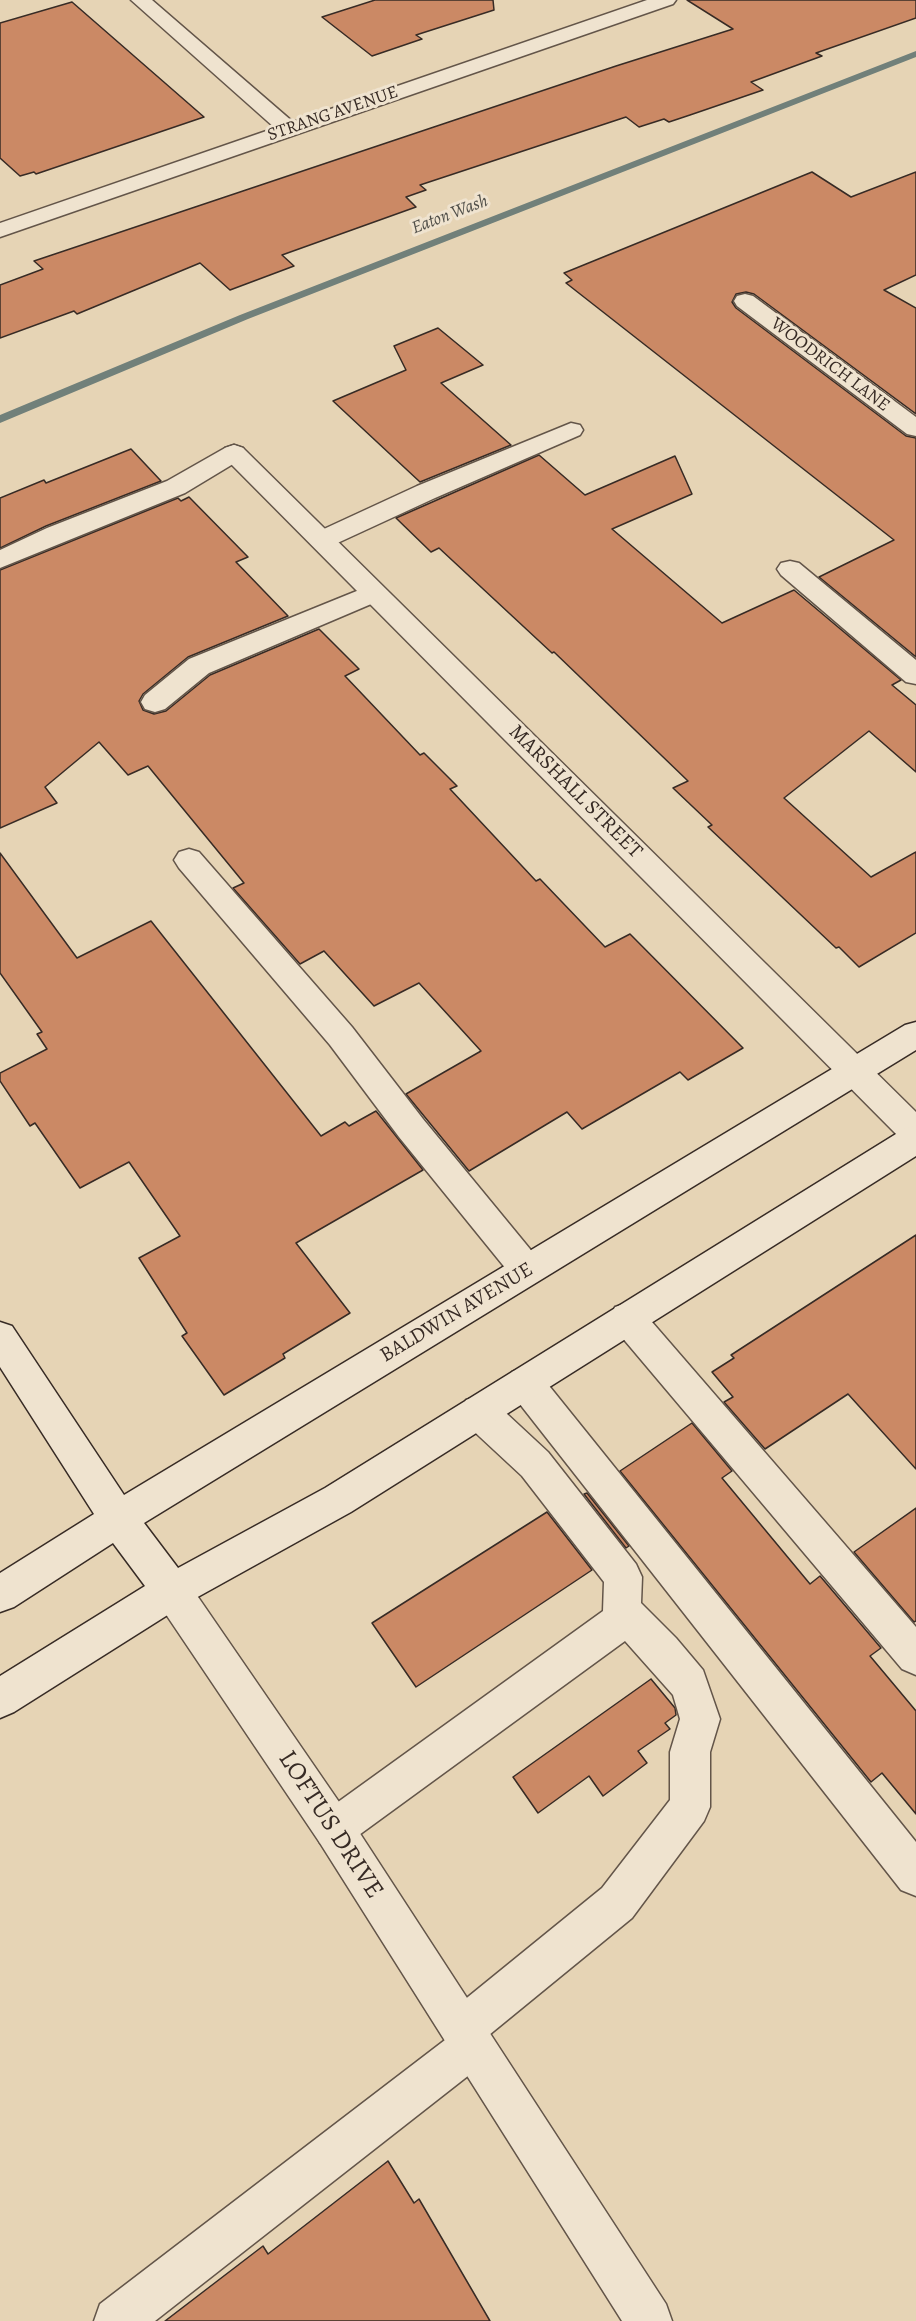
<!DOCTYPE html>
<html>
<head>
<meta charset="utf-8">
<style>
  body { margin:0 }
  canvas { display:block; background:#e6d4b5 }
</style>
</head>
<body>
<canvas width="916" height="2321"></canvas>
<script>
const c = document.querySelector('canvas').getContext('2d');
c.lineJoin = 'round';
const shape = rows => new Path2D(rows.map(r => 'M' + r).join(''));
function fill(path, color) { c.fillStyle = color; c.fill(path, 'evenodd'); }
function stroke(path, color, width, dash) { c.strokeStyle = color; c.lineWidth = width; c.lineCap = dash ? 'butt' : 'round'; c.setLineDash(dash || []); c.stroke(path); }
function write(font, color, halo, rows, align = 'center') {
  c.font = font + ' Alegreya,serif'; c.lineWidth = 6; c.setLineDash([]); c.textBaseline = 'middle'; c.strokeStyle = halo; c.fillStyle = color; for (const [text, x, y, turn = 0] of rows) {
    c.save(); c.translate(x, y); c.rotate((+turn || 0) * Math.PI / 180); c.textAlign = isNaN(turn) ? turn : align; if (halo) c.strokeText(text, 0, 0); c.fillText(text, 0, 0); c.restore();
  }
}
const stream = shape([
  [916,51,916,57,248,319,0,423,0,415,240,315,916,51]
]);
const building = shape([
  [375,0,493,0,494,10,416,35,422,39,372,56,322,17,375,0],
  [687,0,916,0,916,18,816,53,822,56,751,82,763,90,690,115,669,122,664,119,639,127,626,117,420,185,426,190,406,197,416,207,282,255,294,266,230,290,200,263,77,314,74,311,0,338,0,285,43,269,34,261,616,66,733,29,687,0],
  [72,2,204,117,36,174,34,172,20,176,0,158,0,23,72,2],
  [812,172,851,197,916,172,916,275,884,290,916,308,916,414,754,294,746,292,736,294,732,302,736,308,906,436,916,438,916,657,819,577,894,540,566,283,572,280,564,273,812,172],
  [438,328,483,365,441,383,511,445,420,482,333,401,406,370,394,346,438,328],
  [131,449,161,481,46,526,0,548,0,498,44,480,46,483,131,449],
  [539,455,585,495,675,456,692,494,612,529,722,623,794,590,901,680,892,685,916,705,916,772,869,731,784,798,871,877,916,852,916,933,859,967,839,947,836,948,708,827,712,825,673,788,688,781,554,652,552,653,439,548,431,552,396,518,539,455],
  [189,497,248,557,236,562,288,616,188,657,143,694,139,701,143,710,154,714,166,711,210,675,319,629,359,669,345,676,420,755,424,753,457,786,450,789,536,881,540,879,605,947,630,934,743,1048,688,1080,680,1072,582,1129,567,1112,469,1171,406,1094,481,1051,419,983,374,1006,324,951,300,964,233,888,244,883,148,766,128,775,99,742,45,787,57,803,0,828,0,570,178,498,181,501,189,497],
  [0,853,77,958,151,921,321,1136,345,1122,349,1126,376,1111,423,1170,296,1243,350,1313,283,1354,285,1358,224,1395,182,1336,187,1333,139,1258,180,1236,129,1162,80,1188,35,1123,30,1126,0,1081,0,1073,47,1049,37,1034,42,1032,0,973,0,853],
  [916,1235,916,1469,848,1394,765,1449,724,1402,733,1397,712,1372,734,1358,731,1355,916,1235],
  [692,1423,732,1471,722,1478,810,1584,820,1576,881,1648,870,1656,916,1711,916,1814,882,1773,871,1782,620,1471,692,1423],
  [587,1493,629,1546,626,1548,584,1494,587,1493],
  [916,1508,916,1621,914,1622,854,1552,916,1508],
  [547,1512,592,1570,416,1687,372,1623,547,1512],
  [651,1679,675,1708,676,1715,665,1723,670,1729,638,1751,647,1763,603,1796,589,1776,538,1813,513,1777,651,1679],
  [388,2161,414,2203,419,2199,490,2321,165,2321,263,2246,268,2254,388,2161]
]);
const service = shape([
  [571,423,580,425,583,430,580,435,435,498,331,546,322,548,313,546,309,540,313,534,417,486,571,423],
  [234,445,243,448,246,453,243,458,185,493,0,568,0,550,47,528,167,481,225,448,234,445],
  [790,561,799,563,916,660,916,684,906,682,781,575,777,569,781,563,790,561],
  [374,584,383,587,387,593,383,599,209,673,165,709,155,712,145,709,141,702,145,695,189,659,374,584],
  [189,849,199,852,352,1027,423,1119,539,1260,544,1270,539,1280,527,1285,515,1280,399,1137,330,1045,179,868,174,860,179,852,189,849],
  [627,1303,639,1307,916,1627,916,1675,902,1669,615,1329,610,1318,615,1307,627,1303],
  [525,1367,538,1372,916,1842,916,1896,901,1890,512,1394,507,1383,512,1372,525,1367],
  [479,1396,492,1400,548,1452,636,1564,642,1577,641,1603,676,1638,703,1670,720,1719,710,1752,710,1807,704,1821,632,1918,489,2035,494,2046,487,2061,155,2321,94,2321,100,2304,445,2040,440,2029,447,2014,602,1888,670,1800,670,1752,680,1719,673,1695,625,1641,348,1843,334,1849,320,1843,314,1829,320,1815,603,1611,604,1582,522,1476,466,1424,461,1412,466,1400,479,1396]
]);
const minor = shape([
  [131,0,152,0,293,122,647,0,676,0,673,4,0,237,0,223,275,128,131,0],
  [745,294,753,296,916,417,916,436,907,434,737,306,734,301,737,296,745,294],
  [234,445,243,448,916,1112,916,1146,904,1142,225,458,222,453,225,448,234,445]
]);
const tertiary = shape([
  [172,1573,185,1578,348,1815,666,2304,672,2321,622,2321,320,1843,159,1604,153,1591,159,1578,172,1573]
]);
const secondary = shape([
  [916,1022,916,1050,144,1523,178,1568,325,1488,904,1129,916,1126,916,1156,351,1512,185,1604,14,1712,0,1718,0,1676,145,1586,113,1543,14,1607,0,1612,0,1573,94,1514,0,1367,0,1322,12,1326,124,1495,905,1025,916,1022]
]);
const farStreetnames = [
  ["STRANG AVENUE",333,114,-19],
  ["WOODRICH LANE",830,365,37]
];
const farWaternames = [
  ["Eaton Wash",450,215,-21]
];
const streetNames = [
  ["MARSHALL STREET",575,792,45],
  ["BALDWIN AVENUE",457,1313,-31]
];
const nearStreetnames = [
  ["LOFTUS DRIVE",330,1825,57]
];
fill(stream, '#71807a');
fill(building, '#cb8965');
stroke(building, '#372b25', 1.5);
stroke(service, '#635549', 3);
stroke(minor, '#635549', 3);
stroke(tertiary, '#635549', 3);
stroke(secondary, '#372b25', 3);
fill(service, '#efe3cf');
fill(minor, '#efe3cf');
fill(tertiary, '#efe3cf');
fill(secondary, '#efe3cf');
write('18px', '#372b25', '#efe3cf', farStreetnames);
write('italic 18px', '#4f4e48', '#efe3cf', farWaternames);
write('21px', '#372b25', '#efe3cf', streetNames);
write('26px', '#372b25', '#efe3cf', nearStreetnames);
</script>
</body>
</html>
